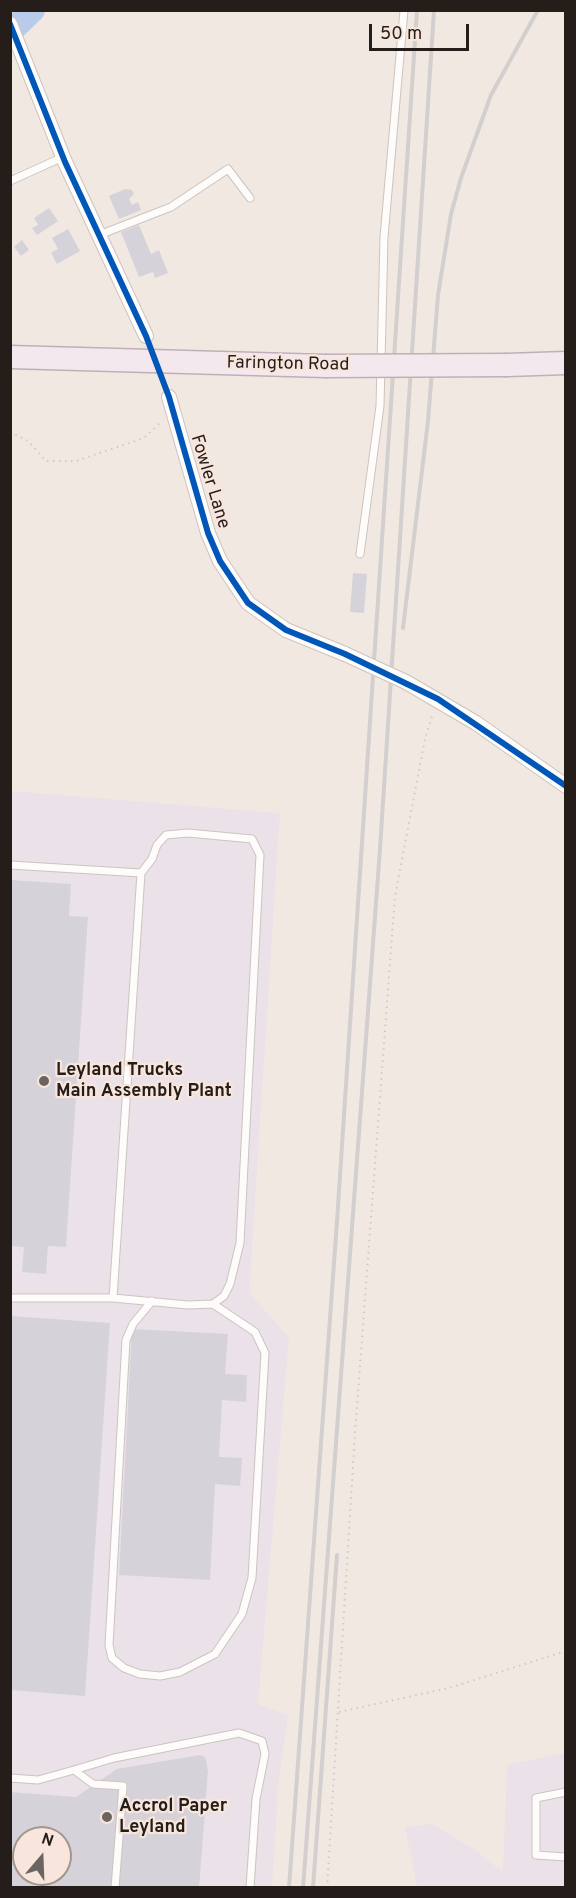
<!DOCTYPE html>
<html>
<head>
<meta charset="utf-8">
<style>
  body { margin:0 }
  #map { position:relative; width:576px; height:1898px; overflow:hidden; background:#f2e8e2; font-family:Overpass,sans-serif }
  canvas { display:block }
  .frame { position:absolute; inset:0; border:12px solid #241d1a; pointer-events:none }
  .north { position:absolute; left:12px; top:1826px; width:60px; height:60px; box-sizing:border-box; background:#f8e6dc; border:2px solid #a3968e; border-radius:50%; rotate:19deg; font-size:16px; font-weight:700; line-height:24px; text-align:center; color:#241d1a }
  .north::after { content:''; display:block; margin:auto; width:21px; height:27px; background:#6c6460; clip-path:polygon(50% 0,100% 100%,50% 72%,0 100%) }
  .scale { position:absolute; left:369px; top:24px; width:100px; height:27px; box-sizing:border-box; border:3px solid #241d1a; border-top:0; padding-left:8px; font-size:18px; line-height:21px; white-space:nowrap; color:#241d1a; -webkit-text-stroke:4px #f8e6dc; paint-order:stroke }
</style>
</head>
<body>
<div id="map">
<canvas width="576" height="1898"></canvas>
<div class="frame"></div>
<div class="north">N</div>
<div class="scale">50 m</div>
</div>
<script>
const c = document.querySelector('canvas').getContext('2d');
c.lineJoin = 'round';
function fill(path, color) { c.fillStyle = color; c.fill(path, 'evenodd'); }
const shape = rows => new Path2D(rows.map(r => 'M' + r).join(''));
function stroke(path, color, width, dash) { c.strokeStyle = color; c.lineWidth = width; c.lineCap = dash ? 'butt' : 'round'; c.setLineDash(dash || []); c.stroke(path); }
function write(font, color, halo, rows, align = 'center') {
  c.font = font + ' Overpass,sans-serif'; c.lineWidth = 4.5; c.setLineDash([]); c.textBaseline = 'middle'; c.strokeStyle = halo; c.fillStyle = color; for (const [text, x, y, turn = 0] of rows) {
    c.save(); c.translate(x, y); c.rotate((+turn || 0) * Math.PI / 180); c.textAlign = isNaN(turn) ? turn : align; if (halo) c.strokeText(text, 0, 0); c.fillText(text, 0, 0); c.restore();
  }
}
const industrial = shape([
  [10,791,280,813,249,1293,289,1337,258,1704,288,1715,278,1787,272,1887,11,1887],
  [24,1838,60,1838,60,1874,24,1874],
  [565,1753,565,1887,417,1887,405,1827,432,1824,474,1849,503,1872,507,1765]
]);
const river = shape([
  [10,32,33,10]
]);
const building = shape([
  [125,189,132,190,134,194,129,199,132,205,138,202,141,210,119,219,109,196],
  [49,208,58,221,37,235,32,228,38,225,34,218],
  [139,225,151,254,159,250,168,273,155,278,153,272,139,277,121,232],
  [68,229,80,251,57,264,51,253,58,249,52,238],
  [22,240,29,250,21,256,14,247],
  [353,573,367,574,364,613,350,612],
  [10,880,71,884,69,916,88,917,66,1247,48,1246,46,1274,22,1272,24,1247,10,1246],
  [10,1316,110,1323,85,1696,10,1690],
  [132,1329,228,1334,225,1374,247,1375,246,1402,222,1400,219,1457,242,1458,240,1486,215,1484,210,1580,119,1575],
  [200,1755,205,1757,208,1771,199,1888,10,1888,10,1792,76,1797,117,1769],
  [24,1838,60,1838,60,1874,24,1874]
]);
const path = shape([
  [10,432,28,441,46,461,76,461,144,438,162,421],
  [339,1712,449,1688,566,1651],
  [327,1888,355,1433,395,896,425,739,433,713]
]);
const service = shape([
  [10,181,63,157],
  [99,235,171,207,228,169,250,198],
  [360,554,380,406,384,237,404,10],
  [10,865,141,873,113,1298,10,1298],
  [113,1298,188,1305,213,1304,224,1296,230,1284,240,1243,260,855,252,839,188,833,166,835,157,845,152,859,141,873],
  [152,1301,133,1324,126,1340,109,1645,112,1658,124,1668,140,1674,160,1676,180,1672,215,1654,242,1614,252,1578,265,1353,255,1332,213,1304],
  [74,1770,114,1758,239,1733,262,1741,265,1754,256,1799,250,1888],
  [10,1778,38,1780,74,1770,93,1784,123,1786,115,1888],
  [566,1792,536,1798,536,1855,566,1857]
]);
const minor = shape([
  [10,24,65,162,146,336],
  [169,397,208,533,220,561,248,603,286,630,345,654],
  [406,682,476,723,566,786]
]);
const trunk = shape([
  [10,357,325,366],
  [507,365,566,363]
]);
const rail = shape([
  [403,628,428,421,438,295,451,214,461,178,491,95,538,10],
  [289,1888,337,1221,417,10],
  [303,1888,380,849,434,10],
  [313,1888,337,1555]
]);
const minorBridge = shape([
  [345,654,406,682]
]);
const trunkBridge = shape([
  [325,366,507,365]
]);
const cycleway = shape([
  [10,24,65,162,146,336,169,397,208,533,220,561,248,603,286,630,345,654,438,699,566,786]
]);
const markers = [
  [44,1081,6,"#6c6460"],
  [107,1817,6,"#6c6460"]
];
const streetNames = [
  ["Farington Road",288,365,1],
  ["Fowler Lane",209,482,73]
];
const poiNames = [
  ["Leyland Trucks",56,1071],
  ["Main Assembly Plant",56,1092],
  ["Accrol Paper",119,1807],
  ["Leyland",119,1828]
];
fill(industrial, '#ebe1e9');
stroke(river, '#b9cbea', 24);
fill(building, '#d6d2d9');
stroke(service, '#ccc4bf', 9);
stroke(minor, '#ccc4bf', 16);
stroke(trunk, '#c0b0b6', 25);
stroke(path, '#cccac8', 2, [1.5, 4.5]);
stroke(service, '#fdfcfb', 7);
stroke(minor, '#fdfcfb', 14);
stroke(trunk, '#f2e8ee', 22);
stroke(rail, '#d2cfce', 4);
stroke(minorBridge, '#ccc4bf', 16, []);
stroke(trunkBridge, '#c0b0b6', 25, []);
stroke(minorBridge, '#fdfcfb', 14);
stroke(trunkBridge, '#f2e8ee', 22);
stroke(cycleway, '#0057b8', 6);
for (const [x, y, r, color] of markers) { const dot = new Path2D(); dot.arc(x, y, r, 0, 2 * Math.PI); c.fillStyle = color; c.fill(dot); stroke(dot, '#f8e6dc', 2); }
write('18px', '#241d1a', '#f8e6dc', streetNames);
write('bold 18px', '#241d1a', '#f8e6dc', poiNames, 'left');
</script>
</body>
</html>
